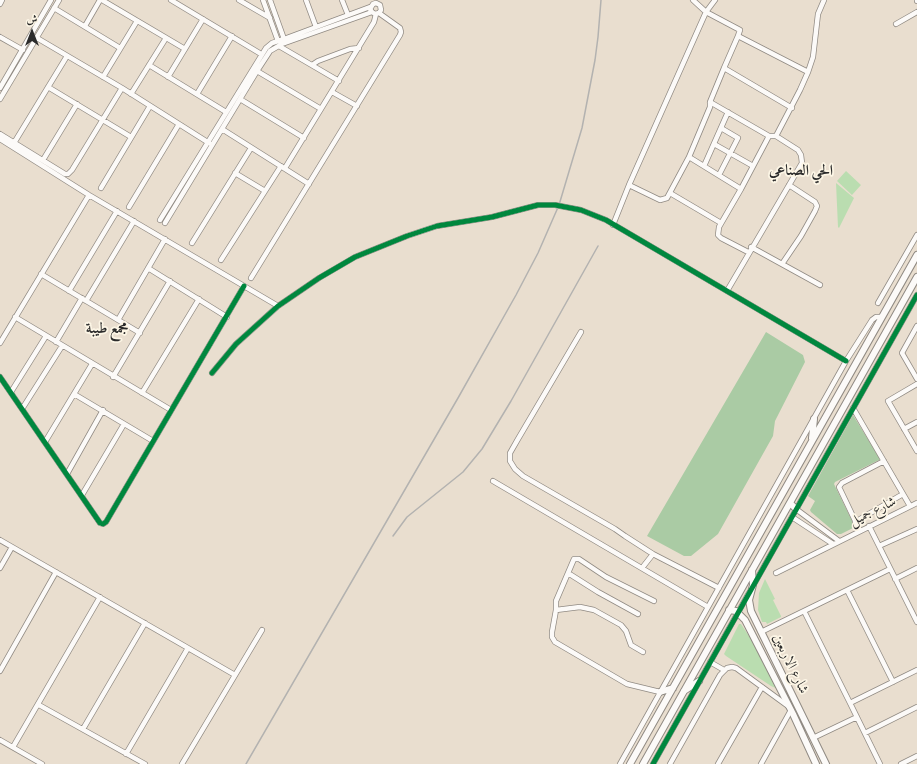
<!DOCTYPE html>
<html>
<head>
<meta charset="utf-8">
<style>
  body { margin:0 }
  #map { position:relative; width:917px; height:764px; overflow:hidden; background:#e9decf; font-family:"Libre Bodoni",Amiri,serif }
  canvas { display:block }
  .north { position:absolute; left:12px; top:12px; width:40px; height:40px; -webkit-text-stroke:3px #fcf5e5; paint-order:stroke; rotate:0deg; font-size:11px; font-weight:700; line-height:16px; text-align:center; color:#2b2b2b }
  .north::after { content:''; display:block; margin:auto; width:14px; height:18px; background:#2b2b2b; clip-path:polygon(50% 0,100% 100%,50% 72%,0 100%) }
</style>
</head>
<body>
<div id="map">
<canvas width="917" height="764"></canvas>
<div class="north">ش</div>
</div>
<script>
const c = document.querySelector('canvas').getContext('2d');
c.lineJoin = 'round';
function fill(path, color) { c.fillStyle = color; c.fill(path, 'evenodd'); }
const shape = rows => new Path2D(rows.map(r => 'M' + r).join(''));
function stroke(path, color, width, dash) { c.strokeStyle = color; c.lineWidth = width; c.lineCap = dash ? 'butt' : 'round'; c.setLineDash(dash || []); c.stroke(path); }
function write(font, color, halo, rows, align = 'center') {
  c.font = font + ' "Libre Bodoni",Amiri,serif'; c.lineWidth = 3.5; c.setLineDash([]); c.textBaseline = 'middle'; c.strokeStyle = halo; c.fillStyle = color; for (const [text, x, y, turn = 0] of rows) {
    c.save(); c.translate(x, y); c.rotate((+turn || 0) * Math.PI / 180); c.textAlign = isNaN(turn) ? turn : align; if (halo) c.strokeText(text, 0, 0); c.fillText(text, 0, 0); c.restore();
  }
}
const green = shape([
  [846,171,861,185,852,195,837,181],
  [836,183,854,198,839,228,838,227],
  [765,579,775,599,773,600,781,616,781,617,767,624,766,622,762,622,758,610,759,593],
  [739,624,741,624,753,642,778,689,771,686,726,656,724,654]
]);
const forest = shape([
  [766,332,803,355,805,362,775,421,773,436,718,534,691,556,684,556,647,536],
  [853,415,880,459,879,460,835,482,834,484,855,527,841,534,837,534,811,512,810,510,815,501,808,496]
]);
const street = shape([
  [102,0,185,49],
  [171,0,261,54],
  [239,0,270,18],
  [263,0,278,41],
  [270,0,284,39],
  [306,0,316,27],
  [342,0,348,15],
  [693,0,706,12,740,30,738,36,808,72],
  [917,0,917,1],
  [0,4,2,0],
  [54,8,120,48],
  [896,24,917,12],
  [85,26,100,0],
  [0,37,23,50],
  [37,38,122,88,209,143],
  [279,46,339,81],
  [149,65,226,112],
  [312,65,318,61,350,49,359,48],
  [724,68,738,36],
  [257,71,321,109],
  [103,77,137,21],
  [168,77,203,19],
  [48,87,131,137],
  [0,88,51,0],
  [332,92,357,106],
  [131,94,166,38],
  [197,94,232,36],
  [0,99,59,0],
  [240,99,304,138],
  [710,102,769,136],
  [222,129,309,184],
  [0,134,65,174,68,174,72,170,122,88],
  [0,139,89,195,278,306],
  [14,143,67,56],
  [714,144,753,166],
  [689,157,741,189],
  [43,160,77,104],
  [704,166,728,112],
  [285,168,374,22,376,14],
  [235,173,265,191],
  [719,175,738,138,721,128],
  [629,185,660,200,667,198,689,157,710,107,710,102,724,68,792,108],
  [101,188,150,106],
  [670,193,721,223],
  [129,207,179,124],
  [160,220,266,48,272,43,284,39,370,7],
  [165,223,257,71,270,51,282,44,372,12,375,14,379,13,381,10,380,5,376,3,373,4,370,9,372,12],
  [613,225,629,185,706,12,715,0],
  [192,243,251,148],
  [751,247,820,285],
  [748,252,721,238,718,235,719,227,741,189,769,136,776,136,800,90,808,72,813,57,818,14,824,0],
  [221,260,281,166],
  [782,264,801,236,815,211,817,206,815,202,789,185],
  [148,268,227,317],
  [41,274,140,333],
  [251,278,400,35,401,32,400,28,379,13],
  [69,291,117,211],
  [727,291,802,163,801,155,798,150,776,136],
  [86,301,134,221],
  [878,303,917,235],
  [15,317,171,410],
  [118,320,165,239],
  [917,326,902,353,917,379],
  [581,332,518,439,510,453,510,461,515,469,523,476,615,529,625,536,653,554,642,568],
  [56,342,82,298],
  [0,343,89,195],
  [212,373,236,344,278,306,319,278,355,257,407,236,437,226,492,217,538,205,555,205,581,210,606,220,846,361],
  [0,377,100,523,103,524,106,522,244,286],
  [113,377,170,281],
  [917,384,888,401,917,451],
  [11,392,46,336],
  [142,393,199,299],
  [74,394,153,441],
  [853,408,910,506],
  [22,409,62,346],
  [904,429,917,422],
  [45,442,92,364],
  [67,474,103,410],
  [493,481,708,607],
  [82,495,124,424],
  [796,509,839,541],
  [792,517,833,544],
  [855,522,903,494],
  [869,526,917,622],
  [860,531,839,487,842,483,884,461],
  [0,540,235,675],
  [879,546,917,529],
  [653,554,719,588],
  [0,568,12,547],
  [568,573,574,559,579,559,606,577,654,601],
  [776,573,917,503],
  [895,579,917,568],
  [753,586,917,295],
  [847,590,893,682],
  [556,610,556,601,568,573,598,592,638,614],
  [804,611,850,703,917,670],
  [761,632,890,569],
  [643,652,631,645,626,631,621,625,594,610,580,607,556,610,552,632,552,637,555,642,627,684,660,692],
  [710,662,724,670],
  [0,671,56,572],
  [850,703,880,764],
  [39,705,145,764],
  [83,729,145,623],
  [865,733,917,707],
  [813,738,857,717],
  [0,740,42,764],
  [13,747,100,597],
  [126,754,188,648],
  [182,764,262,630],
  [620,764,846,361,872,320,876,317,882,317],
  [653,764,749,593],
  [670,764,720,675,727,668,732,667,736,668,788,706],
  [718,764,762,687],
  [761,764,791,710],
  [901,764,917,756]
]);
const secondary = shape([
  [812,438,814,419],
  [790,503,796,509],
  [752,570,753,585,749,600,751,611,826,764],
  [729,610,736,611,745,620,793,714,816,764],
  [684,691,699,681],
  [660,692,673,688],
  [630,764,917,255],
  [643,764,917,277]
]);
const rail = shape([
  [393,536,407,517,463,472,482,449,511,401,598,246],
  [246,764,458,398,516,295,538,253,559,205,582,128,595,60,598,37,601,0]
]);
const cycleway = shape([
  [212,373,236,344,278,306,319,278,355,257,407,236,437,226,492,217,538,205,555,205,581,210,606,220,846,361],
  [0,377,100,523,103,524,106,522,244,286],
  [653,764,917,295]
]);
const streetNames = [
  ["شارع جميل",873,512,-26],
  ["شارع الاربعين",790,664,64]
];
const neighbourhoodNames = [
  ["الحي الصناعي",801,171],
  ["مجمع طيبة",107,329]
];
fill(green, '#baddb0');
fill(forest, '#aacba4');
stroke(street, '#908a83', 6);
stroke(secondary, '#908a83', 8);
stroke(street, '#fcfaf8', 4.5);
stroke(secondary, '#fcfaf8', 6);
stroke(rail, '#b3b2b0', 1.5);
stroke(cycleway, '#00873e', 5);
write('14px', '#2b2b2b', '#fcf5e5', streetNames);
write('bold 15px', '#2b2b2b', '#fcf5e5', neighbourhoodNames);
</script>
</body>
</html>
